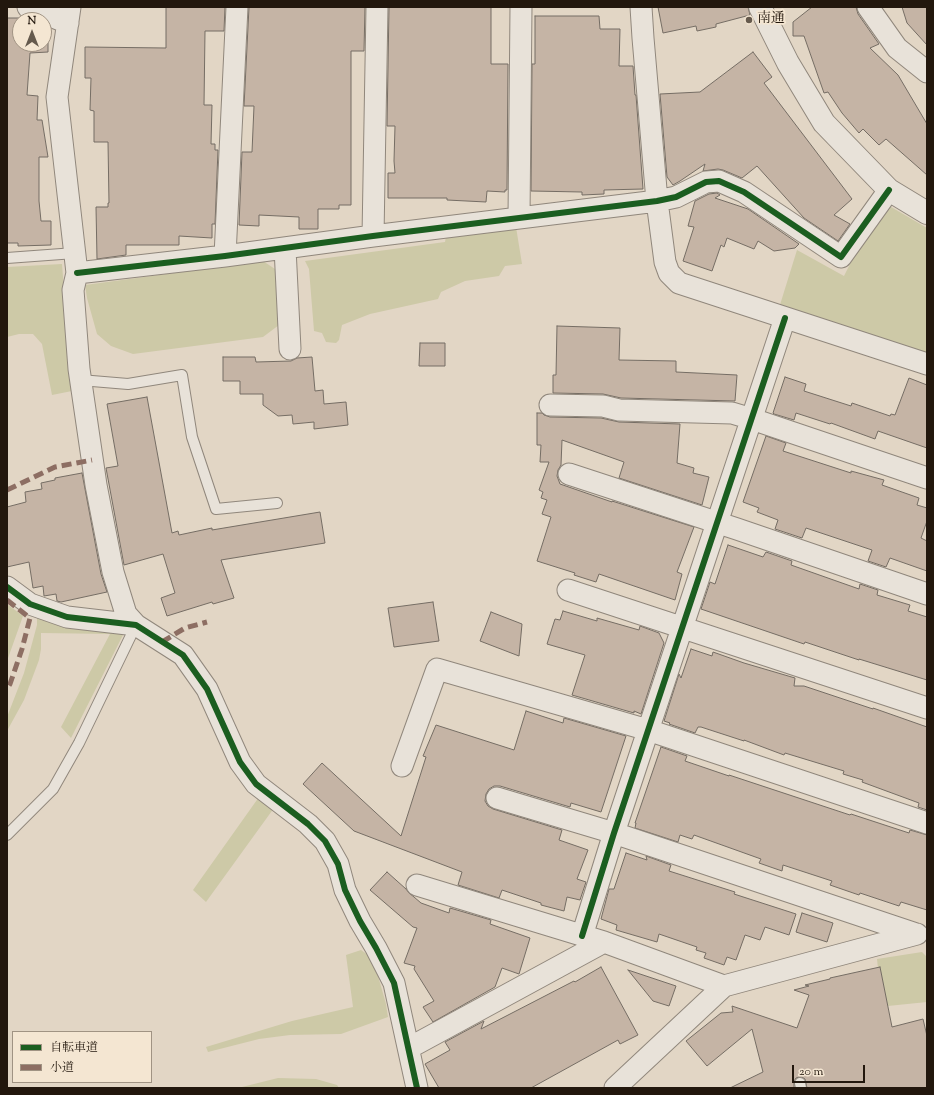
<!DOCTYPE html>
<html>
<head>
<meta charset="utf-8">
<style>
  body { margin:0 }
  #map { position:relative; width:934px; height:1095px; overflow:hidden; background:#e2d6c5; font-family:"Sorts Mill Goudy","Noto Serif JP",serif }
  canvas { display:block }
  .frame { position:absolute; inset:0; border:8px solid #22170d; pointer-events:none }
  .legend { position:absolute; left:12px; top:1031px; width:140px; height:52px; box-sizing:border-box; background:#f4e6d2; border:1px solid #a09383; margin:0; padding:5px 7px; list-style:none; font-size:12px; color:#22170d }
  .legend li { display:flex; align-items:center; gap:8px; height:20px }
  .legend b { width:20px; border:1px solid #a09383 }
  .north { position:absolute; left:12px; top:12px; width:40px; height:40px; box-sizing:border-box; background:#f4e6d2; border:1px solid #a09383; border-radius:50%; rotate:0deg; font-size:11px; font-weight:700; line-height:16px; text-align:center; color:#22170d }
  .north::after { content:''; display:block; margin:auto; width:14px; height:18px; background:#655a4d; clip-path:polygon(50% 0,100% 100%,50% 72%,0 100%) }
  .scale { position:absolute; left:792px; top:1065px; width:73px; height:18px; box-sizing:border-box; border:2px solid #22170d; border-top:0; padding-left:5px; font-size:12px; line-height:14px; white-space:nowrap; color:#22170d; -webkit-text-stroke:3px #f4e6d2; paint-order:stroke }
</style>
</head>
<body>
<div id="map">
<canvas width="934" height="1095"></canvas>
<div class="frame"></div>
<ul class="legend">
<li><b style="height:5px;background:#1b5e20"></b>自転車道</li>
<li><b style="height:5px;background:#8d6e63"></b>小道</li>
</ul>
<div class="north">N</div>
<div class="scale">20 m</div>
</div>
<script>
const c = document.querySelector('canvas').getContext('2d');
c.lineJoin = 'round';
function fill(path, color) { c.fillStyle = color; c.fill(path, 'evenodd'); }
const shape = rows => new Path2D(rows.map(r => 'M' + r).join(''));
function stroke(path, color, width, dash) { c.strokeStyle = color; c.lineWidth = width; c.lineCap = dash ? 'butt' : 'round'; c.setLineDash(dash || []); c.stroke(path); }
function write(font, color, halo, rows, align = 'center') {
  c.font = font + ' "Sorts Mill Goudy","Noto Serif JP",serif'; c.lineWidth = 3.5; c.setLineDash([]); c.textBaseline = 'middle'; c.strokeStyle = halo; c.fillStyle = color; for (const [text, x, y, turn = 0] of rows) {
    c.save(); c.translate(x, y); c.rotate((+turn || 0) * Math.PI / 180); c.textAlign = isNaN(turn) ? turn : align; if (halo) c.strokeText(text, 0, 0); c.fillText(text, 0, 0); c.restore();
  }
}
const green = shape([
  [886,204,927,228,927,355,779,308,797,250,844,276,863,238],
  [516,227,522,264,505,266,499,276,465,281,441,292,438,299,370,314,342,325,339,340,336,343,326,342,322,333,314,331,309,269,305,261,445,242,446,236],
  [263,261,275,269,279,325,263,337,133,354,111,346,97,334,87,298,85,285],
  [62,264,72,391,52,395,42,344,33,334,19,334,7,337,7,267],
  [7,604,23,616,7,661],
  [37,618,46,621,99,627,113,630,123,635,71,738,61,727,110,634,41,633,41,649,39,660,24,700,7,731,7,717,24,673,37,625],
  [259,797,274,808,206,902,193,890],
  [361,950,368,955,378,976,386,1004,388,1017,341,1034,290,1035,259,1039,208,1052,206,1047,292,1021,353,1007,346,955],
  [922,952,927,957,927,1002,878,1007,881,997,877,959],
  [278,1078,316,1079,337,1085,339,1088,238,1088]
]);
const building = shape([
  [166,7,225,7,224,31,205,31,204,105,212,105,211,144,215,144,215,150,218,150,215,224,212,224,212,238,179,236,179,245,126,245,126,255,97,259,96,207,108,207,108,203,109,203,108,142,94,142,94,111,90,110,91,78,85,78,85,47,166,48,166,7],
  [249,7,365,7,364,51,351,51,351,205,339,205,339,209,318,209,318,229,299,229,299,217,259,215,259,226,239,225,242,152,252,152,254,106,244,106,249,7],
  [389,7,491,7,491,64,508,64,507,190,505,190,505,192,487,191,486,202,447,200,447,198,388,198,388,173,395,173,394,161,395,126,387,126,389,7],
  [658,7,748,7,750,15,716,24,716,27,697,31,696,26,663,33,658,7],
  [812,7,856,7,858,14,879,44,870,48,898,75,927,124,927,175,886,139,879,145,863,129,859,133,842,113,828,92,824,93,804,36,793,36,793,22,812,7],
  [902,7,927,7,927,45,907,23,902,7],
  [535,16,599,16,600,29,620,29,619,66,633,66,635,95,636,95,643,189,604,190,604,194,582,195,582,192,531,191,532,64,535,64,535,16],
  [7,18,24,18,26,19,20,20,20,44,44,44,44,26,48,28,48,52,30,53,27,95,38,96,37,120,42,120,48,157,39,157,39,201,41,221,51,221,51,245,18,246,18,243,7,243,7,18],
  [753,52,772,77,764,83,852,199,834,215,850,224,838,241,804,218,757,166,742,178,723,170,718,169,703,171,705,164,680,181,673,185,667,177,660,94,700,92,753,52],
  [717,193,720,195,715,198,748,209,799,244,795,248,774,251,758,241,754,249,727,238,724,247,721,245,712,271,683,261,694,227,688,226,695,201,709,194,717,193],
  [557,326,620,328,619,360,676,361,676,372,737,375,735,401,621,398,603,394,553,393,553,375,556,375,557,326],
  [420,343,445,343,445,366,419,366,420,343],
  [223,357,255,357,256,362,291,361,297,358,312,357,315,391,323,390,324,404,346,402,348,425,314,429,314,422,293,424,292,415,278,416,263,405,263,394,240,394,240,381,223,381,223,357],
  [785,377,806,384,804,391,851,406,852,403,890,416,891,414,895,415,909,378,927,385,927,448,878,431,875,439,831,423,830,424,796,413,794,420,774,414,773,413,785,377],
  [147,397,172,533,178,531,179,535,212,528,212,530,320,512,325,543,221,560,234,598,213,604,212,602,167,616,161,598,175,593,163,554,124,565,106,468,118,466,107,404,147,397],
  [537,413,542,413,544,415,550,417,601,418,619,422,680,424,677,463,694,468,693,473,709,477,702,505,619,478,624,462,562,440,561,465,558,470,557,476,560,484,612,502,612,501,694,527,677,572,682,574,675,600,599,574,596,582,574,575,575,573,537,561,551,517,542,514,547,500,541,498,543,492,539,490,549,462,540,462,541,445,537,445,537,413],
  [766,436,786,443,783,451,851,473,851,471,884,480,882,485,919,498,917,505,927,508,927,521,921,538,927,541,927,571,890,558,886,567,868,561,872,550,806,528,802,538,775,529,778,520,757,512,759,508,743,502,766,436],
  [82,473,101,574,107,592,61,602,57,601,56,594,44,596,43,586,33,588,29,562,7,567,7,507,26,502,25,492,42,489,41,483,55,480,55,478,82,473],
  [728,545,763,557,766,552,792,561,791,565,859,589,860,584,878,590,877,595,910,605,908,611,927,617,927,680,859,659,859,660,805,642,804,644,701,609,710,582,715,584,728,545],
  [433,602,439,641,394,647,388,608,433,602],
  [563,611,597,621,597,618,639,630,640,626,659,633,664,643,641,714,634,711,634,713,572,695,585,655,547,644,555,619,560,620,563,611],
  [491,612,522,624,519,656,480,641,491,612],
  [691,649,712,656,713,652,744,663,795,678,794,686,804,686,873,709,873,708,927,727,927,810,918,807,919,803,862,782,863,780,843,774,844,771,785,753,784,755,744,740,744,741,701,727,698,727,695,733,669,724,670,723,664,721,679,674,681,678,691,649],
  [526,711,563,723,564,718,626,736,601,812,571,803,570,807,500,786,494,786,489,789,486,794,485,801,488,806,493,809,562,830,559,840,588,850,577,879,586,882,580,900,567,897,564,911,541,905,541,903,502,890,499,898,458,885,462,872,354,831,303,784,322,763,401,836,426,757,423,756,436,725,514,750,526,711],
  [661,747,687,756,685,761,729,776,729,775,850,815,851,814,909,833,910,830,927,835,927,910,901,902,899,906,860,893,859,895,830,885,832,881,783,865,782,871,759,863,761,859,694,835,692,839,680,835,678,842,635,828,636,823,635,823,661,747],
  [626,853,647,860,646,856,671,865,669,871,735,892,734,894,796,914,789,935,765,927,760,940,745,935,736,960,727,957,724,965,704,958,706,953,696,950,697,947,659,934,657,942,616,930,617,925,601,919,609,889,614,889,626,853],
  [387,872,406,889,409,893,414,897,421,903,449,913,450,908,491,920,490,924,530,938,519,974,502,968,495,987,433,1022,423,1007,434,1001,414,969,415,966,404,963,417,928,413,927,370,890,387,872],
  [802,913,833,923,827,942,796,932,802,913],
  [601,967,638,1035,620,1044,618,1040,531,1088,439,1088,425,1064,450,1050,445,1042,484,1021,481,1029,574,981,575,982,601,967],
  [880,967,892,1027,923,1019,927,1036,927,1088,807,1088,805,1079,802,1077,799,1077,796,1078,794,1081,794,1088,730,1088,763,1072,752,1029,707,1066,686,1041,721,1013,733,1012,732,1006,797,1028,809,995,794,990,809,986,805,985,830,979,830,978,880,967],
  [628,970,676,986,669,1006,653,1001,628,970]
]);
const service = shape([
  [7,258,75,253],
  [80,380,128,384,182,375,192,437,216,509,277,503],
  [7,835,53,789,79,743,136,625],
  [800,1083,801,1088]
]);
const minor = shape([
  [28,7,68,23],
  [70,7,57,97,77,273,73,290,79,369,96,485,113,572,126,614,136,625],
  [641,7,643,38,657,201,665,262,669,273,679,283,927,364],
  [868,7,897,48,927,72],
  [519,217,521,7],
  [373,236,377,7],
  [285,248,290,349],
  [225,256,237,7],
  [77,273,225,256,373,236,657,201,676,197,706,182,719,181,744,192,841,257,889,190],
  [550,405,603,406,619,410,732,413,752,419,927,478],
  [569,474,737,529,927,594],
  [7,587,30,604,67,617,136,625,183,655,207,689,240,762,256,784,308,824,325,841,338,864,345,890,360,921,376,948,394,983,417,1088],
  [568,590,927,708],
  [402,766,437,669,648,730,927,823],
  [497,798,614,833,916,934],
  [417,885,604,942,724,986],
  [582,936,614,833,785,318],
  [409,1048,604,942],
  [615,1088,724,986,917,934]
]);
const tertiary = shape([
  [760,7,788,63,824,123,889,190,927,213]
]);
const quiet = shape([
  [7,490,55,467,92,460],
  [7,600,30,618,22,649,10,684,7,689],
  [162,642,185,628,207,622]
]);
const cycleway = shape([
  [77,273,225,256,373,236,657,201,676,197,706,182,719,181,744,192,841,257,889,190],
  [7,587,30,604,67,617,136,625,183,655,207,689,240,762,256,784,308,824,325,841,338,864,345,890,360,921,376,948,394,983,417,1088],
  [582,936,614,833,785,318]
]);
const markers = [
  [749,20,4,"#655a4d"]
];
const poiNames = [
  ["南通",757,20]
];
fill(green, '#cdc9a7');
fill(building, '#c5b4a5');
stroke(building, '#756d64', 1);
stroke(service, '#90877c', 12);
stroke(minor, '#90877c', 23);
stroke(tertiary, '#90877c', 24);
stroke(service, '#e8e2d9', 10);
stroke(minor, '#e8e2d9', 21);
stroke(tertiary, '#e8e2d9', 22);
stroke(quiet, '#8d6e63', 5, [10, 5]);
stroke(cycleway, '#1b5e20', 6);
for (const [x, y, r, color] of markers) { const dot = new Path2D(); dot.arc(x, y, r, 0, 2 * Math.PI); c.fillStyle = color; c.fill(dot); stroke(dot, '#f4e6d2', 1.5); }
write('14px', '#22170d', '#f4e6d2', poiNames, 'left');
</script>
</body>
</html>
